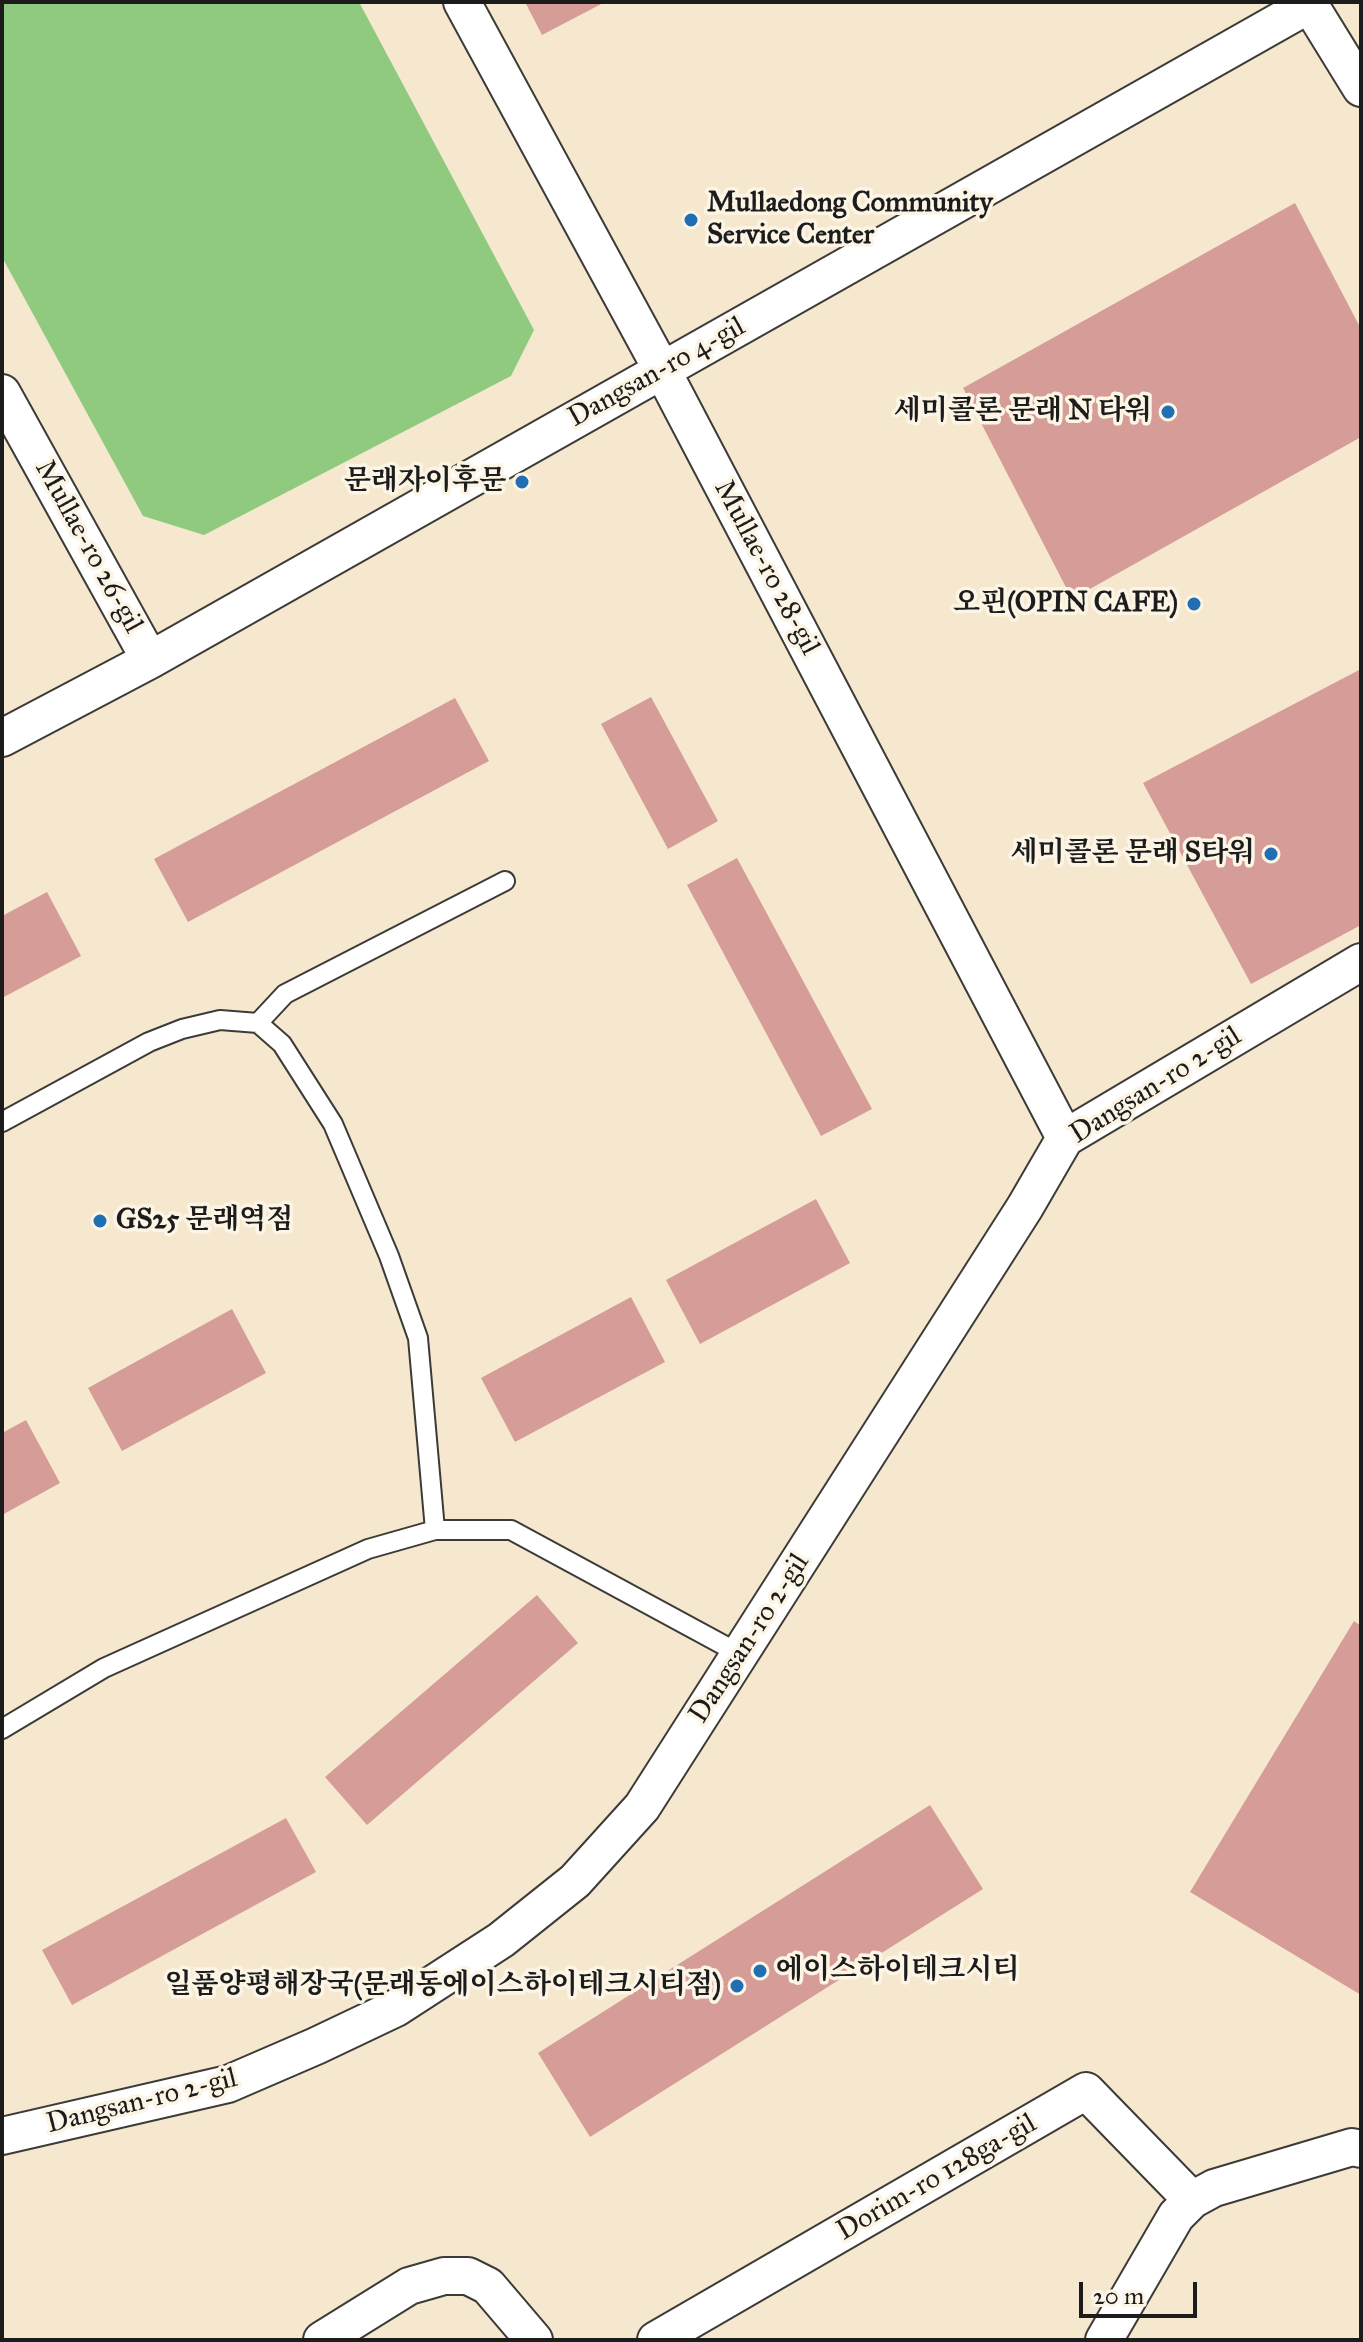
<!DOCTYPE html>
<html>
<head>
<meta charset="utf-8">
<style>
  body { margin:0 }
  #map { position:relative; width:1363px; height:2342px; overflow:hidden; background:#f6e8cf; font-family:"IM FELL Great Primer",serif }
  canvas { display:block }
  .frame { position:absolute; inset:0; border:4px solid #1c1c1c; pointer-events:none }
  .scale { position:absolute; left:1079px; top:2282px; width:118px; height:36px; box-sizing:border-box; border:4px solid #1c1c1c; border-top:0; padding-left:10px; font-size:24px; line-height:28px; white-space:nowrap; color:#1c1c1c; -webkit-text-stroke:6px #fcf5e5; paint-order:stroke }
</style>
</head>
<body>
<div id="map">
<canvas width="1363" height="2342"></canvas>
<div class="frame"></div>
<div class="scale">20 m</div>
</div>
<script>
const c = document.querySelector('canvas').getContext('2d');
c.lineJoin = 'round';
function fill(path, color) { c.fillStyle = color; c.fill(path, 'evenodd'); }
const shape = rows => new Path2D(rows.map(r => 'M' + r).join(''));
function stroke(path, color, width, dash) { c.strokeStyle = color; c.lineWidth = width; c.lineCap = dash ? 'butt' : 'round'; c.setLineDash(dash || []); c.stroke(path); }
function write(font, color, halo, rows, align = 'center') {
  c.font = font + ' "IM FELL Great Primer","Noto Serif KR",serif'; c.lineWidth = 7; c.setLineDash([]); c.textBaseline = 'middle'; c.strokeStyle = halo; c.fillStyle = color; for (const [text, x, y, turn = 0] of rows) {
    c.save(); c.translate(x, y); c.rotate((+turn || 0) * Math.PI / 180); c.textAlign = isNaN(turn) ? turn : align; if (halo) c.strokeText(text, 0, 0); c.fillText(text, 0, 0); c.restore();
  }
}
const green = shape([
  [2,2,359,2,534,330,511,376,204,535,143,516,2,257]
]);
const building = shape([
  [525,2,605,2,542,35],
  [1295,203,1361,329,1361,437,1072,599,963,388],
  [1361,669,1361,925,1251,984,1143,783],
  [651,697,718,821,668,849,601,724],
  [455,698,489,761,188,922,154,859],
  [737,858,872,1109,821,1136,687,885],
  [47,892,81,956,2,998,2,916],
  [816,1199,850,1263,700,1344,666,1280],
  [631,1297,665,1362,515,1442,481,1378],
  [232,1309,266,1373,122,1451,88,1388],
  [26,1420,60,1483,2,1515,2,1433],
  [537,1595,578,1643,367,1825,325,1777],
  [1354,1621,1361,1626,1361,1995,1190,1892],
  [930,1805,983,1889,590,2137,538,2053],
  [286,1818,316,1872,72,2005,42,1950]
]);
const service = shape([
  [258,1023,285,994,505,881],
  [2,1122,149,1042,182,1029,220,1020,258,1023,282,1044,333,1124,389,1256,418,1338,435,1530],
  [2,1729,104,1668,368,1549,435,1530,511,1530,740,1654]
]);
const minor = shape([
  [462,2,662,370,1065,1138],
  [1308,2,1361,88],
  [2,393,150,660],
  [2,738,150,660,1310,4],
  [2,2136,228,2084,316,2046,396,2008,501,1940,575,1881,642,1807,1025,1207,1065,1138,1361,962],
  [322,2340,409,2286,444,2276,468,2276,488,2286,534,2340],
  [656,2340,1086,2091,1192,2200],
  [1104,2340,1176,2216,1192,2200,1214,2188,1352,2147,1361,2149]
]);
const markers = [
  [691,220,8,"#1f6fb2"],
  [1168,412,8,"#1f6fb2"],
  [522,482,8,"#1f6fb2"],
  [1194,604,8,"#1f6fb2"],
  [1271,854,8,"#1f6fb2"],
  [100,1221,8,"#1f6fb2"],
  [760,1971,8,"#1f6fb2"],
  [737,1986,8,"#1f6fb2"]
];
const poiNames = [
  ["Mullaedong Community",707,204,"left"],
  ["Service Center",707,236,"left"],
  ["세미콜론 문래 N 타워",1152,412],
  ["문래자이후문",506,482],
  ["오핀(OPIN CAFE)",1178,604],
  ["세미콜론 문래 S타워",1255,854],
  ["GS25 문래역점",116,1221,"left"],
  ["에이스하이테크시티",776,1971,"left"],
  ["일품양평해장국(문래동에이스하이테크시티점)",721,1986]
];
const streetNames = [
  ["Dangsan-ro 4-gil",657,373,-29],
  ["Mullae-ro 26-gil",88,547,61],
  ["Mullae-ro 28-gil",766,568,62],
  ["Dangsan-ro 2-gil",1156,1086,-32],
  ["Dangsan-ro 2-gil",750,1639,-57],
  ["Dangsan-ro 2-gil",142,2102,-14],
  ["Dorim-ro 128ga-gil",937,2178,-30]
];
fill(green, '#8fca7e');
fill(building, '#d59c98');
stroke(service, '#3d3b37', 22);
stroke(minor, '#3d3b37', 40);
stroke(service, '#fff', 18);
stroke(minor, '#fff', 36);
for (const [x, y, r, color] of markers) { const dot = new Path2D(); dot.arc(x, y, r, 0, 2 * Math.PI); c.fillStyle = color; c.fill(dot); stroke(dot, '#fcf5e5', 3); }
write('bold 28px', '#1c1c1c', '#fcf5e5', poiNames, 'right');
write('28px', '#1c1c1c', '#fcf5e5', streetNames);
</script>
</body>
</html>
